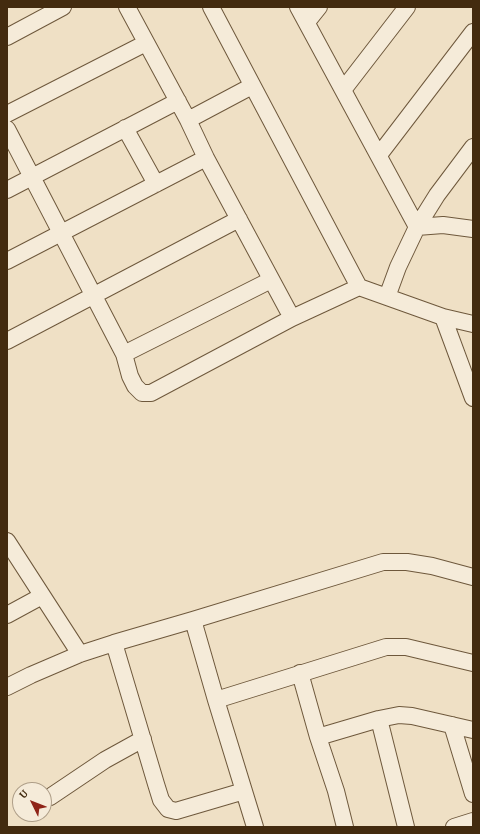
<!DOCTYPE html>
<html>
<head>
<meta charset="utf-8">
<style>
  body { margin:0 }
  #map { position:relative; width:480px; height:834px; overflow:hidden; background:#efe0c5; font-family:Alegreya,serif }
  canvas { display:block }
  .frame { position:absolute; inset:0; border:8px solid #432b0f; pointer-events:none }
  .north { position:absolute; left:12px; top:782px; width:40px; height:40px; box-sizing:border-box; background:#f5ebd9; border:1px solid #ae9e88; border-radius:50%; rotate:313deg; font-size:11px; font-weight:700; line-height:16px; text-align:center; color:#432b0f }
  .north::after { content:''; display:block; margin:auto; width:14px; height:18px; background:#8f2418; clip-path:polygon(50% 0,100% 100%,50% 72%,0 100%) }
</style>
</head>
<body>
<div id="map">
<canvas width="480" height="834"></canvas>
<div class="frame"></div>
<div class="north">U</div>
</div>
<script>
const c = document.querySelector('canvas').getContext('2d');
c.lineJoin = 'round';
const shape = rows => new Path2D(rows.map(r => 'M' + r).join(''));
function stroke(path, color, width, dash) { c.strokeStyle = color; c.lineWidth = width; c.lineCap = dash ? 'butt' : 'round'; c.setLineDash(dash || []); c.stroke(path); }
const minor = shape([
  [127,7,188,120,206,158,292,318],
  [298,7,417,227,443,225,473,229],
  [307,22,319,7],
  [7,37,63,7],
  [343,90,407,7],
  [7,114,146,43],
  [188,120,252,86],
  [125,128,156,184],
  [7,129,124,354,130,376,135,386,142,393,151,393,292,318,359,287,211,7],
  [473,147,437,195,417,227,398,267,387,297,443,317,473,324],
  [379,155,473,32],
  [7,190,178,101],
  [7,261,206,158],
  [359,287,387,297],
  [443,317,473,398],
  [7,341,239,219],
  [124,354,271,280],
  [7,541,80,654],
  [7,615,42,596],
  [193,620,216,700,255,827],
  [114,643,156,784,161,800,168,809,176,811,244,791],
  [300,673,318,737,336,791,345,827],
  [7,687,31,675,80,654,114,643,193,620,383,562,407,562,432,566,473,577],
  [216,700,386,647,406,647,473,663],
  [379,719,406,827],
  [452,725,473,794],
  [318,737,379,719,399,715,412,716,473,730],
  [50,797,105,760,143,739],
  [454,827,473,821]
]);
stroke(minor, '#6e583c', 18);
stroke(minor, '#f5ebd9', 16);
</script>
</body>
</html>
